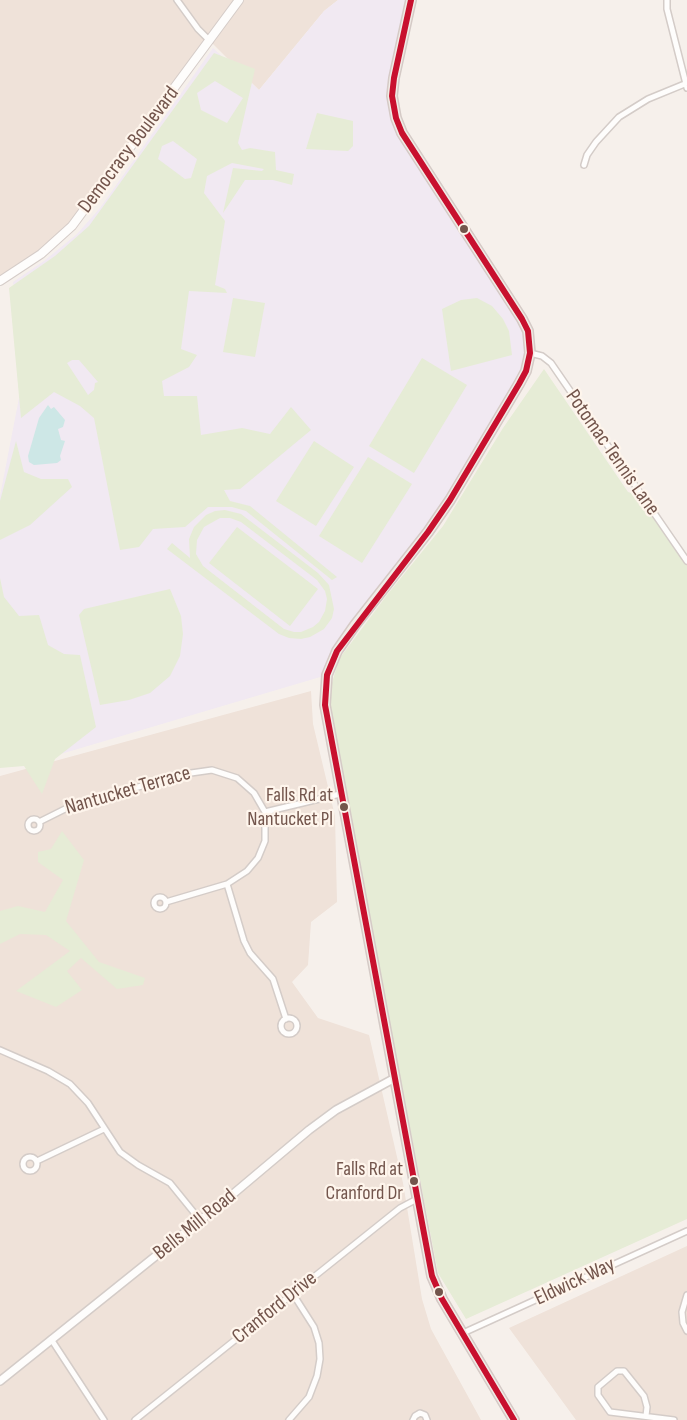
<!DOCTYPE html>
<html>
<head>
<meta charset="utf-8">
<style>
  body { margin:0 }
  canvas { display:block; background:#f6f0eb }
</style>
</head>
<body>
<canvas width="687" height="1420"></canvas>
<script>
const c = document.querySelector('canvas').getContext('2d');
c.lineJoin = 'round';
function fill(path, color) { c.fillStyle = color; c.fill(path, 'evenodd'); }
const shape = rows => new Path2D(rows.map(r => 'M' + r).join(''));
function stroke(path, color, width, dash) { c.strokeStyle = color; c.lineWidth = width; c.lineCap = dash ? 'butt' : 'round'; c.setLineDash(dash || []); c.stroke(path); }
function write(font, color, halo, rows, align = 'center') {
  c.font = font + ' "Sofia Sans Condensed",sans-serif'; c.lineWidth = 4.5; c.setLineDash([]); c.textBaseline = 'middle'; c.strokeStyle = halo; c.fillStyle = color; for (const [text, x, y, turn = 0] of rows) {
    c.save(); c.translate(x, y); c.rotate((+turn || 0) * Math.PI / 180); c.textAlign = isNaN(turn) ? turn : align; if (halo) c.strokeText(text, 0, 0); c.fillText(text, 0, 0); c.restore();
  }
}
const residential = shape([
  [0,0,338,0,324,11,259,90,210,41,72,226,0,281],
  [311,691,313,724,335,816,337,902,311,922,308,965,292,982,318,1018,369,1035,403,1183,422,1299,431,1329,481,1420,0,1420,0,776],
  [687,1246,687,1420,576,1420,509,1328]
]);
const education = shape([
  [338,0,406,0,394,78,396,118,522,319,529,360,450,500,355,625,327,675,44,759,0,617,0,496,25,367,13,282,44,261,77,234,100,208,213,48,259,90,324,11]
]);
const green = shape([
  [214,53,255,69,238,143,242,150,250,148,275,152,276,170,294,174,292,185,273,180,245,180,223,213,233,168,262,171,264,169,232,163,207,176,204,193,225,221,215,285,225,289,227,293,189,291,181,349,197,355,189,367,162,381,164,396,197,396,201,435,242,428,270,434,291,407,311,430,240,489,224,490,230,501,250,506,337,577,332,580,246,511,232,507,208,507,185,527,153,529,139,547,120,550,94,418,80,406,54,392,21,418,9,288,55,256,89,226],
  [215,81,243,98,227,123,201,110,197,93],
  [173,141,197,159,191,178,185,179,158,159,162,146],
  [72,360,79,360,98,382,95,383,94,390,88,395,67,363],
  [317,113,353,121,353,146,348,151,306,149],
  [233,298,265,303,255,357,223,352],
  [477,298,492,306,503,319,509,331,512,355,451,371,442,309,461,300],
  [422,358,467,385,414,473,369,446],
  [544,369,628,492,648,499,687,558,687,1219,466,1319,438,1273,332,722,329,693,339,659,387,595,443,526,503,428],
  [16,441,24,472,41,479,68,479,72,487,30,525,0,540,0,501],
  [314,441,354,467,316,526,276,501],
  [368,457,412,484,362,563,319,536],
  [225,510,241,514,318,573,329,585,334,609,332,618,324,629,310,637,301,639,289,638,279,634,167,549,172,543,190,558,189,539,194,527,206,515,215,511],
  [220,518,230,518,241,522,317,580,325,591,327,599,325,611,319,622,313,627,301,632,294,632,284,629,203,566,196,554,197,540,204,527],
  [237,527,318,589,290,626,209,563],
  [0,578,4,597,19,616,39,615,48,645,64,654,80,655,96,727,55,759,42,794,24,766,0,768],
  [170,589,181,616,183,634,180,656,170,676,150,693,129,700,100,705,79,615,84,609],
  [62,831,84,860,66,921,99,962,145,978,143,985,117,989,81,958,67,971,82,990,56,1007,16,991,70,951,46,935,20,934,0,944,0,911,18,906,45,912,63,880,38,862,38,852,51,849]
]);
const water = shape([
  [48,405,51,409,54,407,65,420,63,427,58,429,61,440,65,441,60,456,61,460,57,463,34,465,29,462,28,456,39,418]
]);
const minor = shape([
  [177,0,198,29,210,41],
  [667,0,667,9,687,88],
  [584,165,587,155,596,142,619,117,648,99,687,83],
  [530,353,542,356,551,363,687,561],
  [265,812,340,794],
  '28 825a6 6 0 1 1 12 0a6 6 0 1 1-12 0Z',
  [39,822,71,806,184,774,212,770,237,778,254,793,265,812,265,841,258,858,247,871,227,884,166,902],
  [227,884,244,941,250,953,273,979,286,1019],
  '154 903a6 6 0 1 1 12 0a6 6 0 1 1-12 0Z',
  '281 1026a8 8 0 1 1 16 0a8 8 0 1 1-16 0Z',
  [0,1050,48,1071,70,1084,88,1103,120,1152,138,1165,170,1183,200,1220],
  '23 1164a7 7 0 1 1 14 0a7 7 0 1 1-14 0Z',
  [37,1161,104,1129],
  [687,1295,682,1312,683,1323,687,1331],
  [463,1333,687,1231],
  [51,1339,104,1420],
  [646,1416,647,1407,644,1396,624,1371,617,1371,598,1387,598,1395,610,1412,674,1420],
  [135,1420,400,1208,417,1199],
  [289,1420,309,1397,317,1376,320,1359,319,1343,314,1327,293,1294],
  [413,1420,415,1416,420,1413,425,1415,427,1420]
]);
const tertiary = shape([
  [0,1381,233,1194,309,1130,336,1110,395,1078]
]);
const secondary = shape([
  [0,281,41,254,72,226,239,0]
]);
const primary = shape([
  [411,0,394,78,392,96,396,118,402,133,522,319,528,331,530,353,526,371,519,384,450,500,428,532,355,625,337,651,327,675,325,705,432,1276,442,1299,514,1420]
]);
const bus1 = shape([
  [411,0,394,78,392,96,396,118,402,133,522,319,528,331,530,353,526,371,519,384,450,500,428,532,337,651,327,675,325,705,432,1276,442,1299,514,1420]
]);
const markers = [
  [464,229,5,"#73554c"],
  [344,807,5,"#73554c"],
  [414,1181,5,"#73554c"],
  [439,1292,5,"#73554c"]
];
const busNames = [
  ["Falls Rd at",333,796],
  ["Nantucket Pl",333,820],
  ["Falls Rd at",403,1170],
  ["Cranford Dr",403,1194]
];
const streetNames = [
  ["Democracy Boulevard",129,150,-53],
  ["Potomac Tennis Lane",612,453,55],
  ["Nantucket Terrace",128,791,-16],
  ["Bells Mill Road",195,1225,-39],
  ["Eldwick Way",575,1282,-25],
  ["Cranford Drive",275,1308,-39]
];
fill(residential, '#efe2d9');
fill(education, '#f1e9f2');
fill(green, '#e6ecd6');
fill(water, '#cde7e6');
stroke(minor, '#d4ccc8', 8);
stroke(tertiary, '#d4ccc8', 10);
stroke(secondary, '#d5ccc8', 10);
stroke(primary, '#d5cac6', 12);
stroke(minor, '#fefdfc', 5);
stroke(tertiary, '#fefdfc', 7);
stroke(secondary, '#fefdfc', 8);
stroke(primary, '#f1ece6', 9);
stroke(bus1, '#c8102e', 6);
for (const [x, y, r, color] of markers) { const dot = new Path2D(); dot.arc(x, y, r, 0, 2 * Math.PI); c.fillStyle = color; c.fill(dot); stroke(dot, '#fef5ec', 2); }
write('20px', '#73554c', '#fef5ec', busNames, 'right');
write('21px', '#73554c', '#fef5ec', streetNames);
</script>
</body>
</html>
